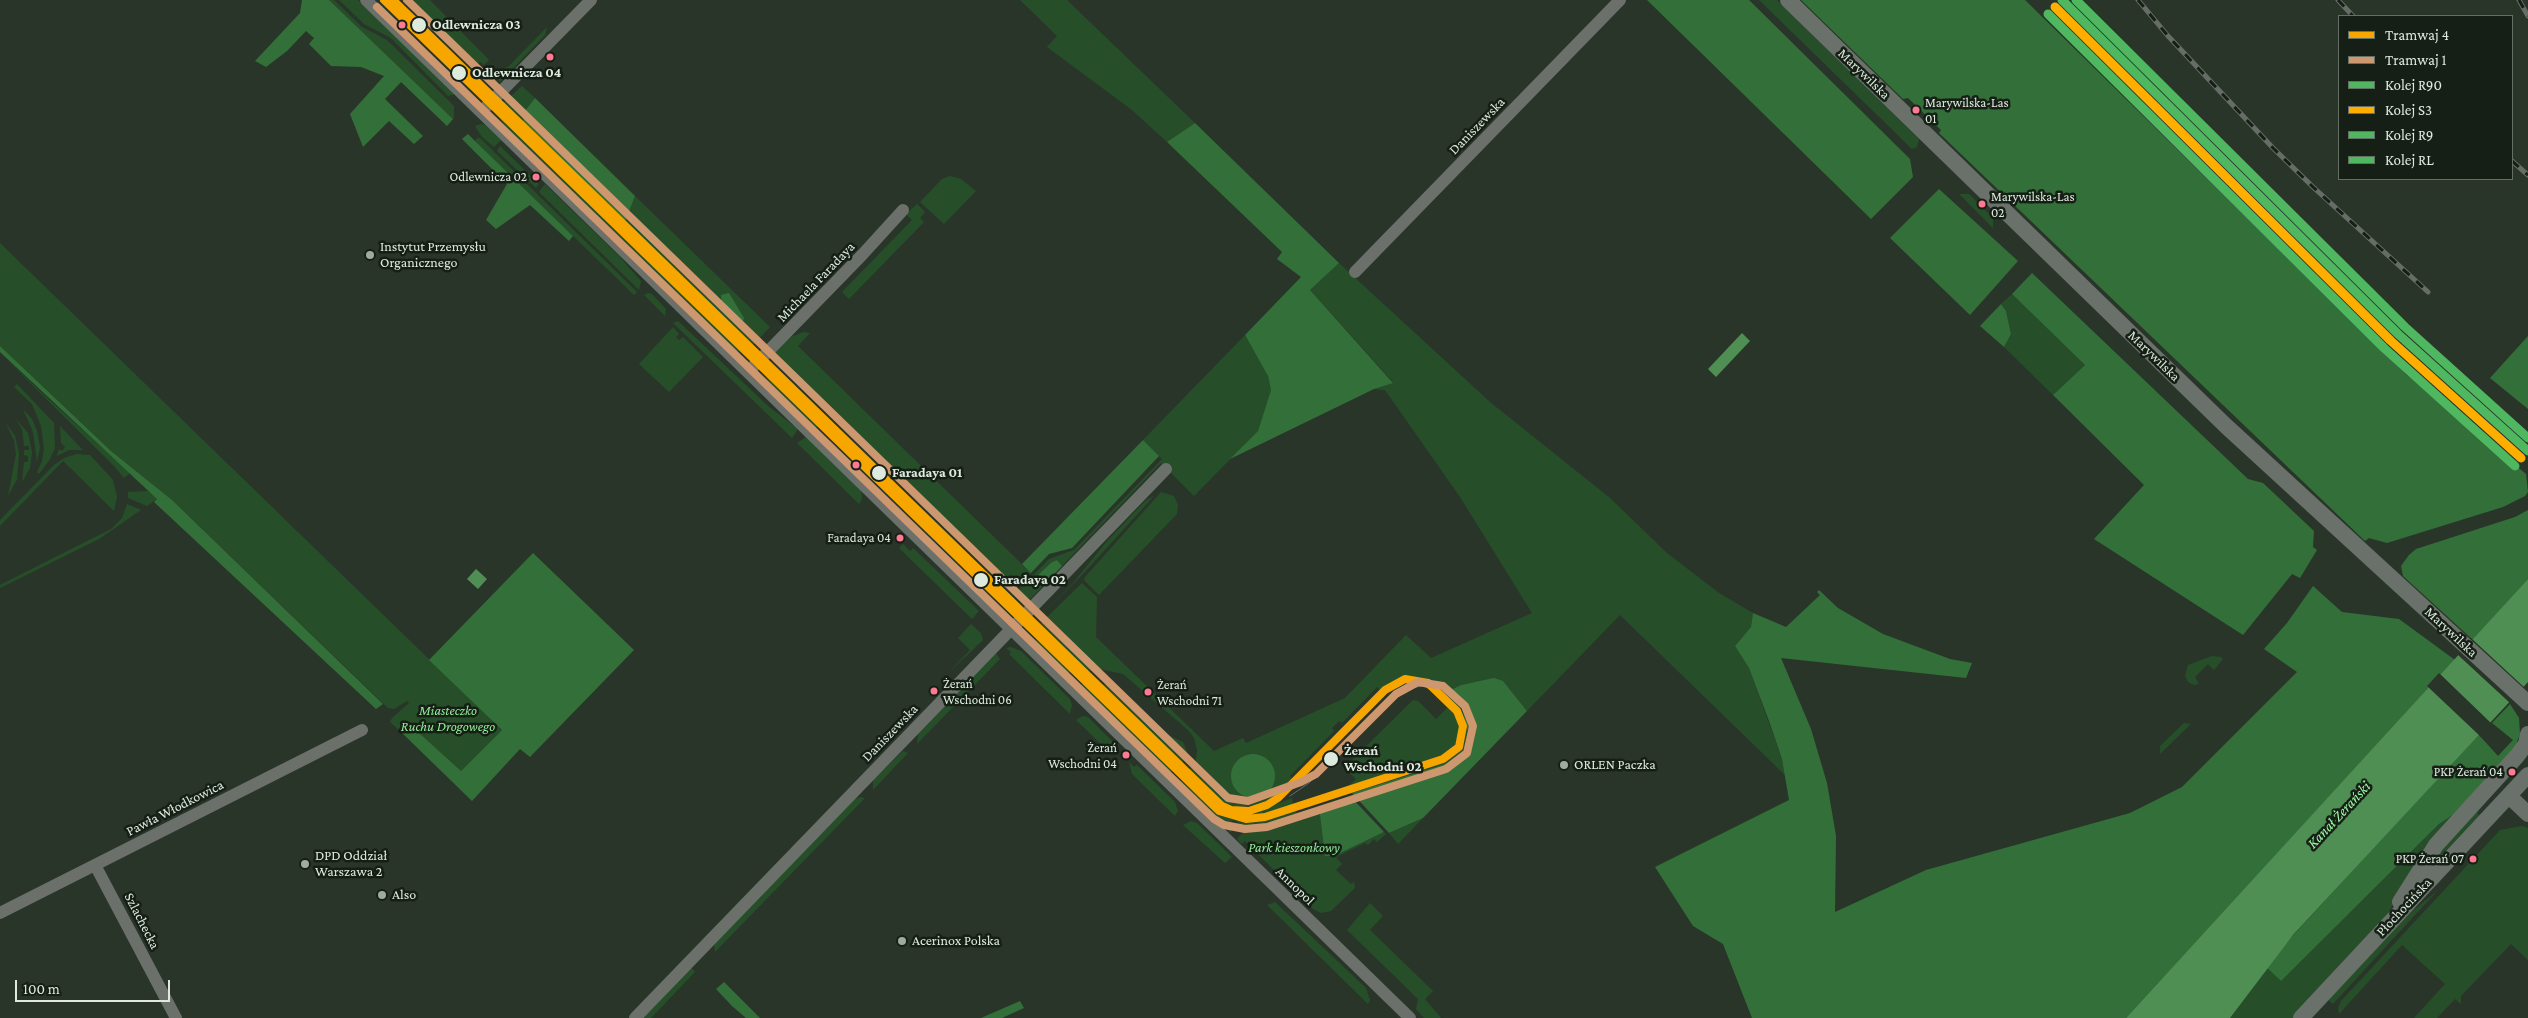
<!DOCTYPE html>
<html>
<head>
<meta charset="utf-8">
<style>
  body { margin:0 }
  #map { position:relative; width:2528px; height:1018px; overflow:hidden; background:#2a352a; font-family:"Crimson Pro",serif }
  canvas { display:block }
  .legend { position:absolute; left:2338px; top:15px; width:175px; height:165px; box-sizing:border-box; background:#151f15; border:1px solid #657065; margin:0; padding:6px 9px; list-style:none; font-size:15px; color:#ddeadd }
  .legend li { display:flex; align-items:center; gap:10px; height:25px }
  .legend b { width:25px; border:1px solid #657065 }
  .scale { position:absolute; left:15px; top:980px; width:155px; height:22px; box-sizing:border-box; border:2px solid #ddeadd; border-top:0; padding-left:6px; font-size:15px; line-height:18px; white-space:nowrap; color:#ddeadd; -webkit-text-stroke:4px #151f15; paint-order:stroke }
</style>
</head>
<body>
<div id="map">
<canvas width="2528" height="1018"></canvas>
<ul class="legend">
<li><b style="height:6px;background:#f7a600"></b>Tramwaj 4</li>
<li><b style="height:6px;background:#cd976f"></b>Tramwaj 1</li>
<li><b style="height:6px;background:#4fb75f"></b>Kolej R90</li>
<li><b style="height:6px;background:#ffae00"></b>Kolej S3</li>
<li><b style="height:6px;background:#4fb75f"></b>Kolej R9</li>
<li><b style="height:6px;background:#4fb75f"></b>Kolej RL</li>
</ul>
<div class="scale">100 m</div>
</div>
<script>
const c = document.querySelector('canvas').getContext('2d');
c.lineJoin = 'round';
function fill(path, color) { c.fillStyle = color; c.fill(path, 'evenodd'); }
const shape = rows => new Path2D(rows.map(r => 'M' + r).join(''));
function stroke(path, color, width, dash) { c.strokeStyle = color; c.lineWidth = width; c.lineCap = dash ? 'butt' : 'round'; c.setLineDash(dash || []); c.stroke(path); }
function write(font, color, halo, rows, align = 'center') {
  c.font = font + ' "Crimson Pro",serif'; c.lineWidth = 5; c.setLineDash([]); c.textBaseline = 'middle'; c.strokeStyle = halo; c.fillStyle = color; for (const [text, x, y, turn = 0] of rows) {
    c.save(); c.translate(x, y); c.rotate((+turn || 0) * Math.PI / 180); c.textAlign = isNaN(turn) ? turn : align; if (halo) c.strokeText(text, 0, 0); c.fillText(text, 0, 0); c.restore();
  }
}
const green = shape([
  [329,0,334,0,362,27,387,40,454,106,454,118,453,119],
  [339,0,358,0,455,94,448,96,391,38,364,24],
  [404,0,430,0,489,60,484,65,480,62,477,65,480,69,477,72,440,35,442,33,434,25,432,27],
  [1020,0,1067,0,1195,123,1167,142,1132,110,1047,47,1057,36],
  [1759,0,1777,0,1919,139,1917,147,1912,149],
  [547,27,545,35,500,82,495,78,495,71,508,67],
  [522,86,535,98,524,112,523,123,502,104],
  [499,117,745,354,735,350,504,125],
  [481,124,485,125,501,140,494,147,482,137,475,126],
  [477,138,480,138,637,292,634,295,475,141],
  [500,146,539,184,536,188,497,151],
  [950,176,961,179,976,191,944,224,920,202,942,179],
  [545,184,619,256,641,281,639,290,539,192],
  [1959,194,1969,194,1993,218,1993,228],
  [635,196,770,327,752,346,625,222],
  [917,204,925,212,920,218,924,222,849,299,842,292,912,220,906,214],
  [0,243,502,730,461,771,409,725,400,731,390,722,392,718,409,703,407,701,394,709,388,708,172,500,111,451,0,346],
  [1339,263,1490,402,1610,498,1667,553,1719,593,1753,613,1751,627,1735,646,1749,668,1782,759,1787,777,1620,615,1527,711,1503,681,1476,682,1461,685,1448,692,1462,708,1469,736,1466,748,1451,762,1350,792,1444,762,1456,754,1464,742,1465,724,1454,704,1426,680,1413,677,1399,678,1381,691,1377,687,1342,723,1339,721,1332,728,1334,731,1290,776,1294,780,1275,798,1259,805,1237,807,1223,803,1189,770,1196,761,1197,750,1194,738,1189,731,1123,674,1100,669,1085,671,1036,624,1041,623,1082,583,1097,597,1096,637,1214,751,1243,738,1246,743,1345,698,1406,635,1431,658,1532,613,1460,497,1385,390,1374,389,1393,382,1310,290],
  [648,293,652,294,666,309,665,316,644,295],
  [2012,294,2085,365,2053,395,2004,347,2011,334,2006,311,2001,304],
  [678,321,768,406,798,429,792,438,673,323],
  [673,327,679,334,676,337,679,340,683,337,703,357,669,392,639,364],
  [803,332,810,333,798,346,1031,573,1014,590,917,500,888,471,891,469,884,462,881,464,773,360,772,356,789,338],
  [1245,335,1268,376,1271,390,1258,431,1194,496,1161,463,1062,566,1057,560,1052,562,1037,577,1044,585,1027,602,1017,592,1049,559,1074,550,1162,459,1143,440],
  [0,353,45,396,130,473,124,478,114,466],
  [764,374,818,426,816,428,772,386],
  [17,384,54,423,55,448,50,459,39,474,37,472,42,461,44,449,41,426,32,404,14,387],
  [23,409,32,419,37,431,40,447,37,462,33,432],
  [15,418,28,433,32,452,30,468,22,482,24,462,28,462,28,456,24,455,24,450,29,450,29,446,24,446,22,429],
  [5,422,15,436,19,453,17,479,8,496,16,454,14,440],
  [60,426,83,450,69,450,57,456,59,449,62,451,65,447,61,443],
  [806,437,861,490,862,499,859,504,797,443],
  [77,454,90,455,113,480,117,497,114,511,63,461,0,526,0,520,54,465,64,458],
  [148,491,157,499,147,506,128,498,128,492],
  [1161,492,1174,496,1178,505,1177,514,1099,595,1084,580,1085,577],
  [1154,496,1083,574,1040,617,1073,583,1107,541,1146,500],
  [127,504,141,510,99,539,0,588,0,585,111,529,122,518],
  [903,544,910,551,913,548,979,611,972,619,899,548],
  [971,624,981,633,983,640,947,674,970,650,958,638],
  [1034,636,1072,673,1065,671,1042,649],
  [1011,647,1021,651,1070,699,1072,705,1070,714,1009,654,1011,652,1006,648],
  [996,653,1000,659,917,744,918,734],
  [2212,656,2221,657,2223,659,2214,670,2208,664,2195,677,2199,684,2194,685,2188,682,2185,676,2188,665],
  [1098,683,1119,689,1164,733,1183,742,1187,751,1183,761,1181,763],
  [1083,684,1173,771,1169,772,1079,685],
  [1413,700,1418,701,1436,719,1449,706,1452,709,1459,719,1461,729,1455,748,1439,758,1346,788,1356,779,1344,768],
  [1083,716,1088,717,1114,743,1112,745,1116,751,1104,747,1076,720],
  [2184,723,2191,724,2160,754,2160,746],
  [903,751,908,753,873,790,873,780],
  [1129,762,1134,767,1137,765,1175,802,1178,811,1175,816,1132,774],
  [1181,780,1216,812,1238,821,1256,821,1295,810,1299,818,1319,807,1325,856,1334,856,1384,832,1386,834,1377,842,1374,839,1368,845,1365,843,1336,857,1342,864,1336,870,1351,884,1354,882,1355,888,1331,911,1321,913,1313,909,1245,841,1242,844,1237,839,1246,829,1241,824,1233,820,1230,823,1235,829,1230,832,1181,784],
  [2499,784,2477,813,2480,815,2422,876,2421,875],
  [861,797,865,798,715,952,714,944,855,799],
  [1292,798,1293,805,1266,814,1252,817,1235,816,1253,813],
  [2463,808,2415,869,2384,919,2293,1018,2230,1018,2267,968,2281,981,2439,824],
  [1423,818,1398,844,1389,833],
  [1191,821,1197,823,1232,857,1225,863,1183,825],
  [2522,826,2528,828,2528,960,2511,944,2461,996,2461,1004,2455,999,2437,1018,2414,1018,2445,984,2402,945,2339,1014,2338,1008,2341,1001,2500,830],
  [2438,890,2333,1004,2329,1001,2329,996,2403,919],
  [1275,902,1366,988,1370,1000,1368,1004,1267,905],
  [1370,903,1383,916,1370,930,1433,991,1425,999,1441,1018,1424,1018,1416,1009,1418,999,1347,930],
  [691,967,695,972,651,1018,642,1018]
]);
const forest = shape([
  [302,0,329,0,453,119,447,126,401,82,385,99,423,136,414,144,389,121,363,147,350,114,384,76,361,67,331,66,309,44,314,38,306,31,287,51,266,67,255,61,300,13],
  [1647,0,1749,0,1910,159,1913,177,1871,219],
  [1801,0,2025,0,2406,374,2526,474,2528,492,2525,496,2503,507,2387,543,2369,538,2365,541,1939,133,1941,130,1908,98,1903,99],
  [535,98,635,196,625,222,523,123,524,112],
  [1195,123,1339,263,1310,290,1393,383,1374,389,1230,459,1258,431,1271,390,1268,376,1245,335,1301,277,1277,259,1282,252,1167,142],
  [468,134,475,141,573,236,569,241,530,205,496,229,486,220,507,184,462,139],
  [1939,189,2018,261,1970,315,1890,238],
  [2032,273,2248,479,2263,483,2314,531,2313,547,2317,550,2300,578,2292,574,2243,635,2094,539,2144,485,2053,395,2085,365,2012,294],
  [729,293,744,318,742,326,722,306,721,295],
  [2001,304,2006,311,2011,334,2004,347,1980,326],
  [2528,336,2528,409,2490,378],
  [0,346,111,451,172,500,383,704,376,709,154,502,157,499,0,352],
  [1143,440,1159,456,1072,548,1049,554,1031,573,1022,564],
  [2528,510,2528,579,2473,640,2403,576,2401,566,2409,555,2416,549,2515,517],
  [533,553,634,650,530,757,520,749,472,801,400,731,409,724,461,771,502,730,429,660],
  [1057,560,1062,566,1044,585,1036,577,1052,562],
  [2313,586,2342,612,2399,619,2455,660,2126,1018,1752,1018,1723,944,1693,926,1655,867,1789,800,1782,759,1769,721,1749,668,1735,646,1751,627,1753,613,1786,627,1820,595,1817,592,1819,590,1838,608,1883,634,1950,659,1972,663,1966,678,1781,658,1811,729,1827,783,1836,836,1835,912,1926,870,2130,813,2182,787,2297,672,2264,649,2287,623],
  [1494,678,1503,681,1527,711,1423,818,1389,833,1352,793,1451,762,1460,756,1466,748,1469,736,1462,708,1447,692,1461,685],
  [2510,704,2519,718,2520,734,2517,742,2519,744,2463,808,2439,824,2281,981,2265,966,2478,734,2498,756,2513,740,2492,723],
  '1231 776a22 22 0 1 1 44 0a22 22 0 1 1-44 0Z',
  [1351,797,1384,832,1334,856,1325,856,1319,807],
  [724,982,760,1018,746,1018,732,1006,716,989],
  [1020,1001,1024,1008,1002,1018,981,1018]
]);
const water = shape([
  [1742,333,1750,341,1716,377,1708,369],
  [476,569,487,579,478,589,467,579],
  [2528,579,2528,682,2293,935,2230,1018,2126,1018]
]);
const pier = shape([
  [2471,638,2525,688,2511,704,2457,654],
  [2439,673,2492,724,2481,737,2427,686]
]);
const minor = shape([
  [366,0,1410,1018],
  [481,112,591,0],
  [1355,272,1620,0],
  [748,372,862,255,903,210],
  [95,865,176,1018],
  [0,913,362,730],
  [635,1018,1166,469]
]);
const major = shape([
  [1788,0,2226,426,2528,703],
  [2509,796,2528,814],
  [2400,902,2436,845,2517,756,2526,744,2528,734],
  [2301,1018,2528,775]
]);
const tram = shape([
  [1290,796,1309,783,1403,689,1423,686,1441,694]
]);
const rail = shape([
  [2138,0,2168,36,2273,148,2313,187,2428,292],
  [2338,0,2353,16],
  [2519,0,2528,16],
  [2512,161,2528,175]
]);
const rail1 = shape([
  [2062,0,2398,334,2528,451]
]);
const rail2 = shape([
  [2055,7,2391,341,2521,458]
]);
const rail3 = shape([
  [2076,0,2405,327,2528,438]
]);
const rail4 = shape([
  [2048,14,2384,348,2515,466]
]);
const tram1 = shape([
  [384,0,1219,811,1246,819,1265,817,1443,759,1459,747,1463,726,1457,711,1428,683,1405,679,1385,690,1278,798,1267,805,1249,811,1231,810,1222,806,393,0]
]);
const tram2 = shape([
  [377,7,1214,819,1224,825,1245,829,1267,827,1446,769,1467,753,1473,726,1465,706,1443,686,1418,682,1396,694,1316,774,1301,782,1248,801,1228,798,407,0]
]);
const markers = [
  [402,25,4.5,"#fe7a93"],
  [419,25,8,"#ddeadd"],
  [550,57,4.5,"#fe7a93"],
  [459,73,8,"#ddeadd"],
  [1916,110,4.5,"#fe7a93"],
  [536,177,4.5,"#fe7a93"],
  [1982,204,4.5,"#fe7a93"],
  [370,255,5,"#9eab9e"],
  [856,465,4.5,"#fe7a93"],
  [879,473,8,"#ddeadd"],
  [900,538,4.5,"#fe7a93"],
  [981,580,8,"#ddeadd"],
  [934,691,4.5,"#fe7a93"],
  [1148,692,4.5,"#fe7a93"],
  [1126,755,4.5,"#fe7a93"],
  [1331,759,8,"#ddeadd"],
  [1564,765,5,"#9eab9e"],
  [2512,772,4.5,"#fe7a93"],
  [2473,859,4.5,"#fe7a93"],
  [305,864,5,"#9eab9e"],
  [382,895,5,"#9eab9e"],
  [902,941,5,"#9eab9e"]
];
const busNames = [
  ["Marywilska-Las",1925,103,"left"],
  ["01",1925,119,"left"],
  ["Odlewnicza 02",527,177],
  ["Marywilska-Las",1991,197,"left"],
  ["02",1991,213,"left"],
  ["Faradaya 04",891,538],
  ["Żerań",943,684,"left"],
  ["Wschodni 06",943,700,"left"],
  ["Żerań",1157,685,"left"],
  ["Wschodni 71",1157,701,"left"],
  ["Żerań",1117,748],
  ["Wschodni 04",1117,764],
  ["PKP Żerań 04",2503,772],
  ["PKP Żerań 07",2464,859]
];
const stopNames = [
  ["Odlewnicza 03",432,25],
  ["Odlewnicza 04",472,73],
  ["Faradaya 01",892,473],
  ["Faradaya 02",994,580],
  ["Żerań",1344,751],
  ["Wschodni 02",1344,767]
];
const streetNames = [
  ["Marywilska",1864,74,44],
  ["Daniszewska",1477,126,-46],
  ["Michaela Faradaya",816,282,-46],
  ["Marywilska",2154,356,44],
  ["Marywilska",2451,632,43],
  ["Daniszewska",890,733,-46],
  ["Pawła Włodkowica",175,808,-27],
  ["Annopol",1295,886,44],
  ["Płochocińska",2404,907,-47],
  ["Szlachecka",142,921,63]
];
const poiNames = [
  ["Instytut Przemysłu",380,247],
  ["Organicznego",380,263],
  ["ORLEN Paczka",1574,765],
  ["DPD Oddział",315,856],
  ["Warszawa 2",315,872],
  ["Also",392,895],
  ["Acerinox Polska",912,941]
];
const parkNames = [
  ["Miasteczko",448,711],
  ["Ruchu Drogowego",448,727],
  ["Park kieszonkowy",1294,848]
];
const waterNames = [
  ["Kanał Żerański",2339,815,-47]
];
fill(green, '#264f29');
fill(forest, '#337039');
fill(water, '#4f8f54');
fill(pier, '#2a352a');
stroke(minor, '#6b706b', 12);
stroke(major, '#6a706a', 16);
stroke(tram, '#666d66', 1);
stroke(rail, '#666d66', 5);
stroke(rail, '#151f15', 3, [9]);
stroke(rail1, '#4fb75f', 9);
stroke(rail2, '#ffae00', 9);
stroke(rail3, '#4fb75f', 9);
stroke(rail4, '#4fb75f', 9);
stroke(tram1, '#f7a600', 8);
stroke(tram2, '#cd976f', 8);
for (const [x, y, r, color] of markers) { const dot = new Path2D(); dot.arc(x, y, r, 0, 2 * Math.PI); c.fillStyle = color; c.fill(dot); stroke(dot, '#151f15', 2); }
write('13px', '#ddeadd', '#151f15', busNames, 'right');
write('bold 14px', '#ddeadd', '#151f15', stopNames, 'left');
write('14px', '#ddeadd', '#151f15', streetNames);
write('14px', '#ddeadd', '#151f15', poiNames, 'left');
write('italic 14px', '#93ef98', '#151f15', parkNames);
write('italic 15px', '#9efba3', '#151f15', waterNames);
</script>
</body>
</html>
